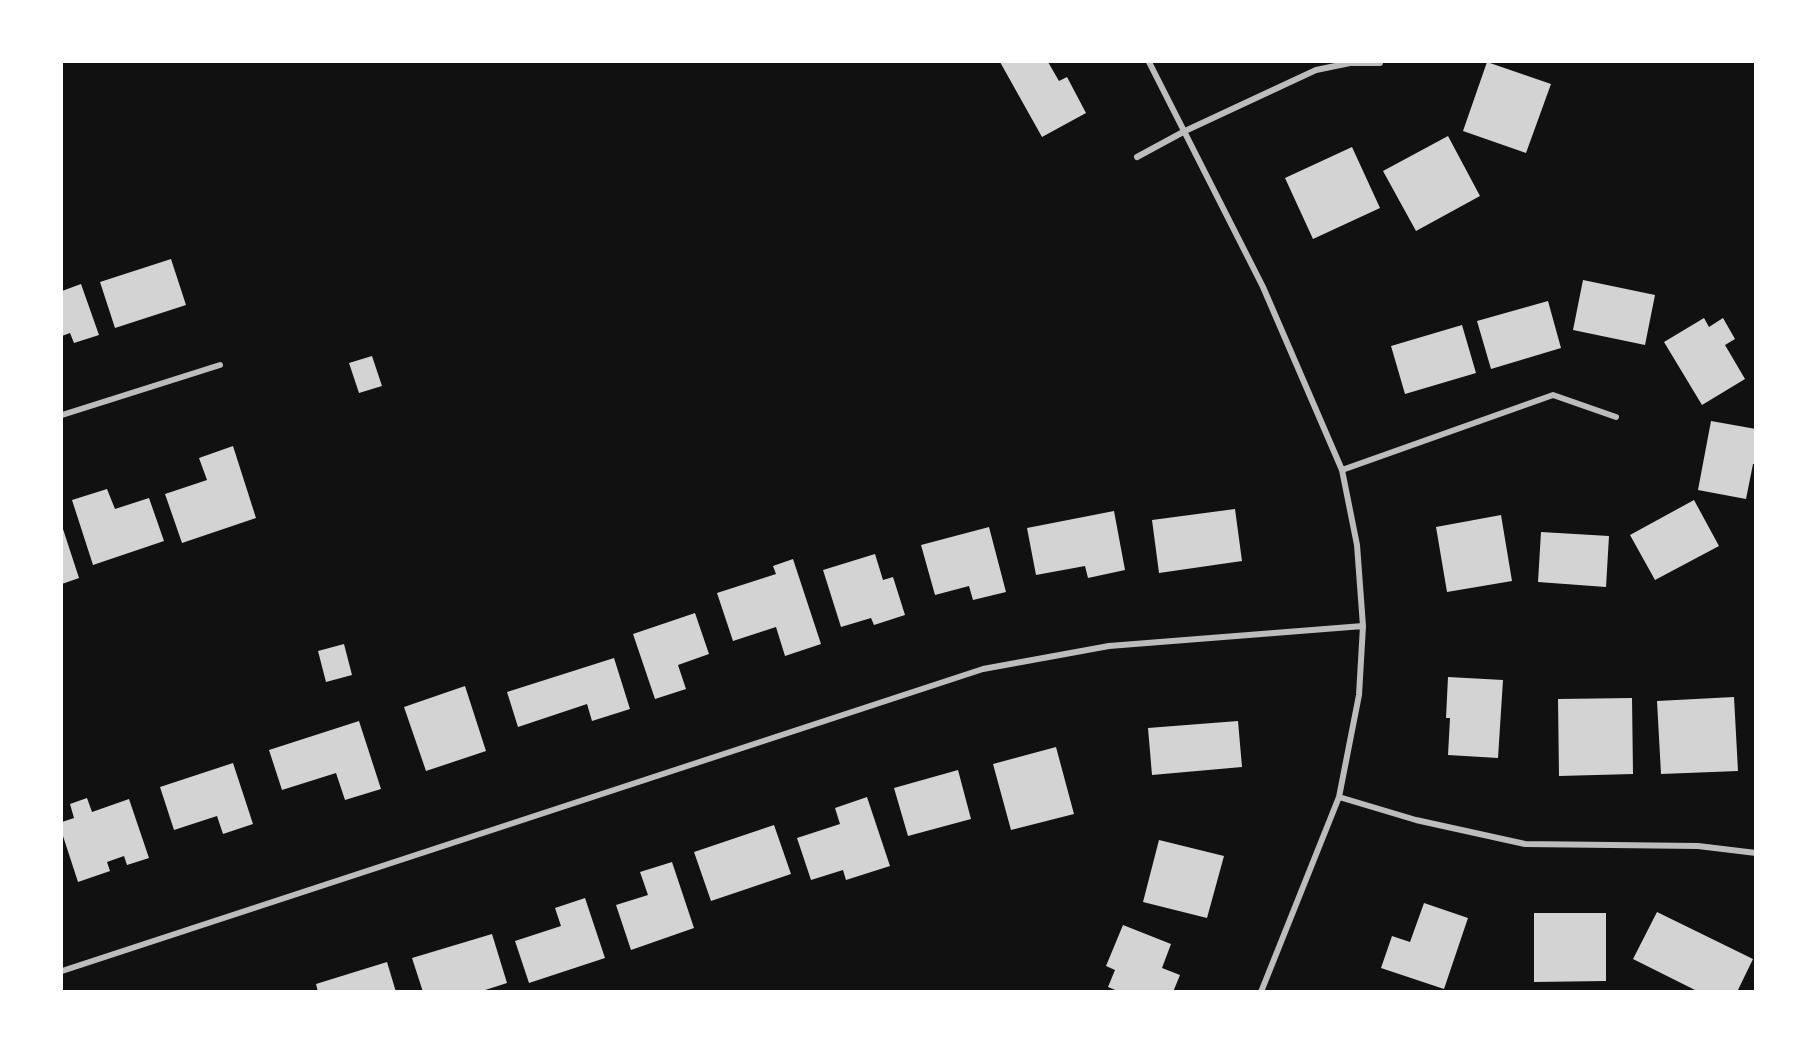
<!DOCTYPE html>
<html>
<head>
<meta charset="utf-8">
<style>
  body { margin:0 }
  #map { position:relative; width:1817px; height:1053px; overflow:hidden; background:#111; font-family:Barlow,sans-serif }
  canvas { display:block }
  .frame { position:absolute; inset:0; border:63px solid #fff; pointer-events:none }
</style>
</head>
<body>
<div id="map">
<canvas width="1817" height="1053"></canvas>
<div class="frame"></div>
</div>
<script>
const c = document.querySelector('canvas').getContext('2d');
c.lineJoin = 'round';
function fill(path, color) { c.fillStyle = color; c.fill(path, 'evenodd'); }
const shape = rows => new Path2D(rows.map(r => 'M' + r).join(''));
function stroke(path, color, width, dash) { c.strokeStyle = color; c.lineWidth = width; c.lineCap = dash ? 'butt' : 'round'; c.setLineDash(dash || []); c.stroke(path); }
const building = shape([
  [1000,62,1048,62,1059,81,1067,77,1086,113,1042,137],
  [1487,62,1551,84,1526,153,1463,131],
  [1448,136,1480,196,1416,231,1383,171],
  [1352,147,1380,208,1313,239,1285,178],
  [171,259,186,305,115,328,100,282],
  [1583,280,1655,295,1645,345,1573,330],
  [81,284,99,335,74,343,70,333,62,336,62,291],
  [1548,301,1561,348,1491,369,1477,321],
  [1704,318,1709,327,1723,318,1735,339,1725,345,1745,379,1702,405,1664,342],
  [1462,325,1476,373,1405,394,1391,346],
  [372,356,382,386,359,393,349,363],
  [1711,421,1756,429,1756,464,1753,464,1746,499,1698,490],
  [233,446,256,518,182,543,165,494,207,480,199,458],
  [107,489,115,509,149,498,164,541,93,565,72,500],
  [1694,500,1719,546,1655,580,1630,535],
  [1235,509,1242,561,1159,573,1152,520],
  [1114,511,1125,570,1088,578,1085,566,1036,575,1027,528],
  [1501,515,1512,581,1447,592,1436,527],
  [989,527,1006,592,973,600,969,586,935,595,921,545],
  [63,529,79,578,62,584,62,530],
  [1541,532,1609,536,1606,587,1538,582],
  [875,554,883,580,893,577,905,615,874,625,871,618,841,627,823,570],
  [793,559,821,644,785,656,776,627,733,641,717,593,776,574,773,566],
  [695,613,709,654,678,665,686,689,655,699,633,634],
  [344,644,352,675,326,682,318,651],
  [614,658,630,709,592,721,587,704,518,727,507,692],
  [1448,677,1503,680,1498,758,1448,755,1450,718,1446,718],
  [465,686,486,751,426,771,404,707],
  [1734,697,1738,771,1661,774,1657,701],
  [1632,698,1633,774,1559,776,1558,699],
  [359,721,381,789,345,800,336,773,282,790,269,750],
  [1238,721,1242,767,1152,775,1148,728],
  [1056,747,1074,814,1011,830,993,764],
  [233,763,253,824,223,834,217,816,174,830,160,787],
  [958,770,971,819,908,836,894,788],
  [867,797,890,866,846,880,843,870,811,880,797,838,840,824,835,808],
  [87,798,92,812,129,799,149,858,127,865,124,856,107,862,110,871,78,882,62,833,62,822,74,818,70,804],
  [774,825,791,874,711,901,694,852],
  [1159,840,1224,856,1207,918,1143,902],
  [672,862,694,928,631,950,616,905,648,895,640,872],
  [585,898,605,958,529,983,515,941,561,926,555,908],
  [1424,903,1468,918,1444,989,1381,968,1392,936,1410,942],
  [1657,912,1753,959,1737,992,1699,992,1633,959],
  [1534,913,1606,913,1606,981,1534,982],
  [1123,925,1171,944,1162,968,1180,975,1173,992,1120,992,1108,987,1115,970,1106,966],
  [492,934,507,983,479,992,423,992,412,958],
  [387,962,396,992,318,992,316,984]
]);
const minor = shape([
  [1149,62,1263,287,1342,470,1357,545,1363,626,1359,695,1339,797,1261,992],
  [1137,157,1185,131,1316,70,1350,63,1380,63],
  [62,415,220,365],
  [1342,470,1553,395,1616,417],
  [1339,797,1416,820,1525,844,1698,846,1756,853],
  [62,971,983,669,1109,646,1363,626]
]);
fill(building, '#d3d3d3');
stroke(minor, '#bcbcbc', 6);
</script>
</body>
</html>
